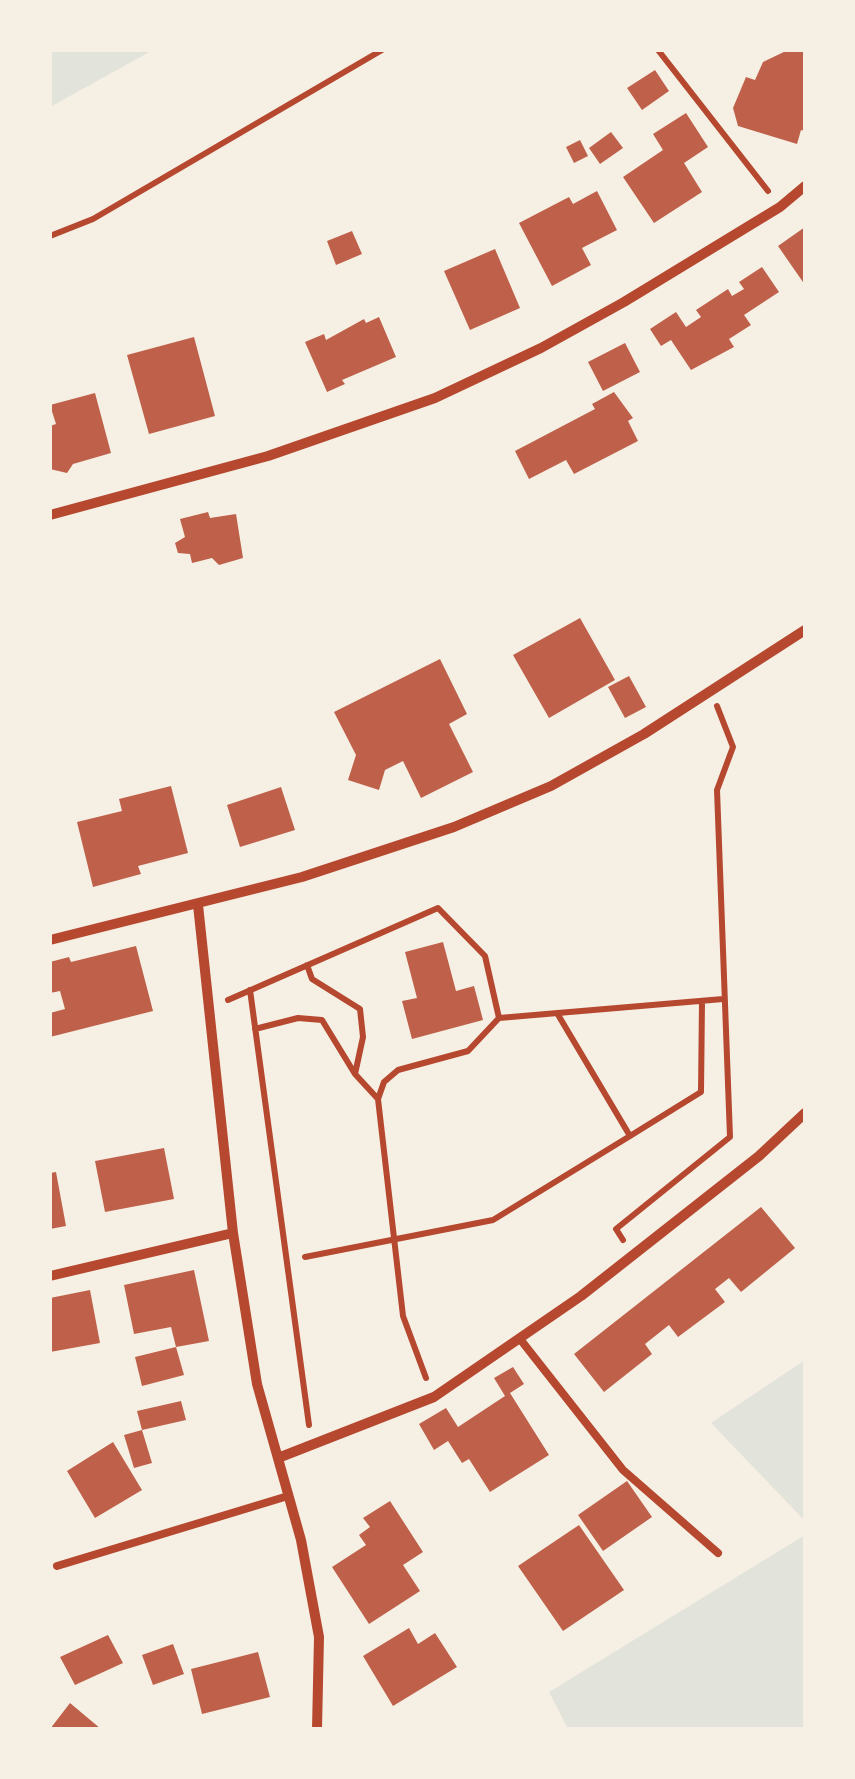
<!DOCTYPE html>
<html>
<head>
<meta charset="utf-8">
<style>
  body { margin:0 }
  #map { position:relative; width:855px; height:1779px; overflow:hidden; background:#f6efe4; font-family:"IBM Plex Sans",sans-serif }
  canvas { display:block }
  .frame { position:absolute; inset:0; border:52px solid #f6efe4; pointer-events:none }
</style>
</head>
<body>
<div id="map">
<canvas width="855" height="1779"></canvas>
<div class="frame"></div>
</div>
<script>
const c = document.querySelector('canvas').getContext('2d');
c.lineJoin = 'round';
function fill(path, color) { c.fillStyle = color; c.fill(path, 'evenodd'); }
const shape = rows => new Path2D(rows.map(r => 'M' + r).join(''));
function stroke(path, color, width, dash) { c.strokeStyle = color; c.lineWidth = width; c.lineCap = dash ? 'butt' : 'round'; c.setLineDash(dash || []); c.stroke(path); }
const green = shape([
  [50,50,153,50,50,107],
  [805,1360,805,1521,711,1423],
  [805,1535,805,1729,568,1729,549,1692]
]);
const building = shape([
  [788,50,805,50,805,131,801,130,797,144,738,126,733,108,746,77,755,80,763,62],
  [655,70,669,91,642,110,627,88],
  [686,113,708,147,684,163,702,192,654,223,623,177,663,150,653,134],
  [611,132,623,148,600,164,589,148],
  [580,140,588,156,574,163,566,147],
  [597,191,617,230,582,248,591,265,552,286,519,223,569,197,573,204],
  [805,227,805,285,778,246],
  [352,231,362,254,336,265,327,241],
  [495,249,520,308,470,330,444,271],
  [762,267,779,292,744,315,751,325,729,339,734,347,691,370,671,340,661,346,650,329,676,312,686,327,701,317,696,310,728,289,732,296,744,289,739,282],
  [379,317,396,357,342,380,345,384,327,392,305,342,324,334,326,340,364,319,366,323],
  [194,337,215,416,149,434,127,355],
  [625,343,640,372,603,391,588,362],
  [614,392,633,418,628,421,638,441,574,474,566,460,529,479,515,451,595,409,592,404],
  [95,393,111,453,73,464,67,473,50,469,50,426,56,424,50,405],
  [208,512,210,518,236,514,243,558,219,565,212,558,192,563,190,554,178,553,175,543,185,537,180,519],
  [580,618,615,680,549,718,513,655],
  [440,659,467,714,449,724,473,772,421,798,403,761,385,770,379,790,348,780,356,755,334,712],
  [629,676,646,707,625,718,608,687],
  [171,786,188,853,138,866,141,874,93,887,77,822,122,811,119,799],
  [281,787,295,830,240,847,227,805],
  [443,942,456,991,474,986,483,1020,412,1039,402,1001,417,998,405,952],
  [136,946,153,1011,50,1037,50,1013,65,1009,60,991,50,993,50,962,69,957,71,962],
  [164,1148,174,1199,105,1212,95,1161],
  [56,1172,66,1226,50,1229,50,1173],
  [761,1207,795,1248,741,1292,729,1278,715,1289,725,1302,678,1337,669,1325,645,1344,652,1354,604,1392,574,1354],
  [194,1270,209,1341,176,1347,171,1327,134,1334,124,1285],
  [90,1290,100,1343,50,1352,50,1298],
  [176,1347,184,1375,142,1386,135,1357],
  [513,1367,524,1384,510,1393,549,1455,490,1492,469,1459,462,1463,448,1441,434,1450,419,1424,446,1408,458,1427,505,1396,494,1378],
  [181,1401,186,1420,142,1430,137,1411],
  [142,1430,152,1463,134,1468,124,1435],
  [113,1442,142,1490,95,1518,67,1471],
  [627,1481,652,1517,603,1551,578,1515],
  [390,1501,423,1552,403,1565,420,1591,369,1624,332,1567,366,1545,359,1535,370,1527,363,1518],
  [579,1525,624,1590,563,1631,518,1566],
  [409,1628,418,1644,435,1633,457,1667,393,1706,363,1656],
  [108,1635,123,1663,75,1685,60,1657],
  [173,1644,184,1674,153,1685,142,1655],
  [258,1652,270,1697,202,1714,191,1669],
  [70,1703,101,1729,50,1729]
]);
const path = shape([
  [658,50,768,191],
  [50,236,93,219,382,50],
  [307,965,312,979,360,1009,363,1037,355,1074],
  [250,990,309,1425],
  [228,1000,438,908,485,956,499,1018,723,999],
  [255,1029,298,1018,322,1020,355,1074,378,1099],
  [630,1136,701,1092,702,1001],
  [623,1240,616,1229,730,1137,717,790,733,747,717,706],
  [305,1257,493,1220,630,1136,557,1013],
  [426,1378,403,1316,378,1099,384,1082,398,1070,468,1051,499,1018]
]);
const service = shape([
  [520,1339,623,1470,718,1553],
  [57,1566,288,1496]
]);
const minor = shape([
  [50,515,268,456,435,398,541,348,624,302,780,207,805,186],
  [198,905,233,1233,257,1384,301,1540,319,1637,317,1729],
  [50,940,302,877,454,827,551,786,644,734,805,630],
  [50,1276,233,1233],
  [278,1458,434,1397,581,1296,759,1156,805,1113]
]);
fill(green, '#e2e4dc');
fill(building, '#bf614a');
stroke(path, '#b5482f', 6);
stroke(service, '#b5482f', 8);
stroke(minor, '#b5482f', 10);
</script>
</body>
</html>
